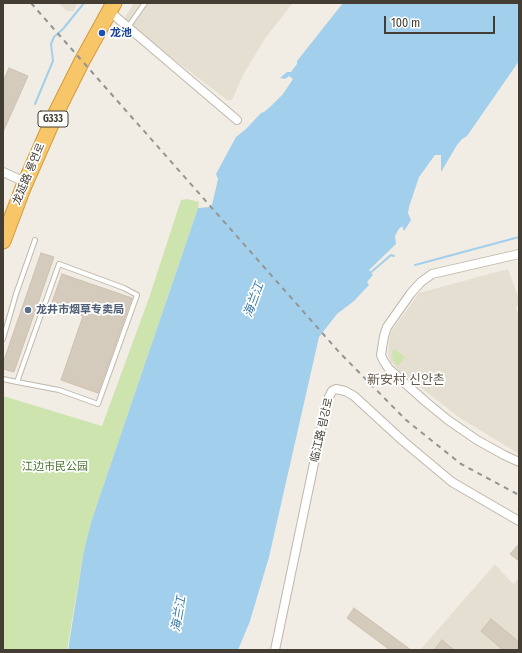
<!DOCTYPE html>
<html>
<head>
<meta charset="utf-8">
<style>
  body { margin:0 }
  #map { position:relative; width:522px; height:653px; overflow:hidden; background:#f1ede4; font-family:"Fira Sans Condensed",sans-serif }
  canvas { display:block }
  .frame { position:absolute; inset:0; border:4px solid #433d34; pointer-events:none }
  .scale { position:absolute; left:384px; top:16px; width:111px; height:18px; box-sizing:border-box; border:2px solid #433d34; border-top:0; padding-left:5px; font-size:12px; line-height:14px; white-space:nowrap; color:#433d34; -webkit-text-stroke:3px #fff; paint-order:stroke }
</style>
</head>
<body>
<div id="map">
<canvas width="522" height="653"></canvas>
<div class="frame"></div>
<div class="scale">100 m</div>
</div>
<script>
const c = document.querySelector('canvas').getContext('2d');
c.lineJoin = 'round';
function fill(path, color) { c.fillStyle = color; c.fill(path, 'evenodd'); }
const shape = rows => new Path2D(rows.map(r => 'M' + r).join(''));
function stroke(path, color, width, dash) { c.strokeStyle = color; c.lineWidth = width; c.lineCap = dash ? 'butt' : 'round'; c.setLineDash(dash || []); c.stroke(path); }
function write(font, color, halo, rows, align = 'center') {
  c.font = font + ' "Fira Sans Condensed","Noto Sans SC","Noto Sans KR",sans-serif'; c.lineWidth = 3.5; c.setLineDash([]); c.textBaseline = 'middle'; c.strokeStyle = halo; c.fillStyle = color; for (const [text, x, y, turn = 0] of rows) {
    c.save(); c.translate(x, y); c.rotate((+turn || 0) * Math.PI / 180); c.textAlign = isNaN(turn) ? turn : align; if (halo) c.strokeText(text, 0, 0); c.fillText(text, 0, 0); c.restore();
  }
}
const residential = shape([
  [58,3,77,3,74,11,67,11],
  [134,3,293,3,266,37,243,75,232,100,227,100,123,20],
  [508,269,519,299,519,303,516,308,519,318,519,454,460,418,398,370,390,361,388,355,390,333,419,293],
  [495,564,513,584,519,578,519,650,420,650]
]);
const green = shape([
  [187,199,199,202,198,208,92,519,84,550,67,650,3,650,3,396,102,426,149,298,181,200],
  [394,349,405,357,398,366,393,360,392,353]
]);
const water = shape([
  [343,3,519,3,519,61,467,136,462,139,457,145,441,172,441,155,435,155,419,177,409,207,408,213,411,220,408,225,404,231,402,226,398,230,395,236,396,244,369,270,373,275,367,282,369,285,354,301,337,314,319,337,269,557,250,621,238,650,68,650,84,550,92,519,198,208,210,207,212,205,218,179,216,174,236,137,246,129,261,113,264,112,270,107,283,94,293,79,289,76,285,79,280,78,287,72,291,72,297,64,297,61]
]);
const stream = shape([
  [35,104,53,61,51,44,54,37,63,29,84,3],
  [415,265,519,237],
  [369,274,391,255,394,256]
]);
const building = shape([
  [9,68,28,76,3,132,3,81,9,68],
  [41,253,54,257,14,372,3,369,3,363,41,253],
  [62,274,132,298,98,393,61,380,83,316,51,305,62,274],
  [519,544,519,561,510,554,519,544],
  [354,608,411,650,390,650,347,618,354,608],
  [491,619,519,642,519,650,503,650,481,631,491,619],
  [442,640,454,650,434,650,442,640]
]);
const lane = shape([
  [128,27,145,3],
  [3,339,16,294,35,240],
  [3,379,17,382,59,390,98,404,137,295,124,288,59,264,17,382]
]);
const street = shape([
  [109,11,237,120],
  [3,172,25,182],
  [519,254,432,274,421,282,411,293,387,327,384,336,381,355,383,360,389,369,426,402,448,420,477,440,504,455,519,462],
  [275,650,327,401,332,391,336,389,345,391,354,396,403,441,452,482,519,521]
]);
const highway = shape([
  [3,241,23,188,56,113,82,61,114,3]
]);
const rail = shape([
  [31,3,339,352,406,420,461,464,519,495]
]);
const markers = [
  [102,33,4,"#1a4fb4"],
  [28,310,4,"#5c6f8a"]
];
const shields = [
  [53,119,30]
];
const shieldNames = [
  ["G333",53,119]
];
const transitNames = [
  ["龙池",110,33]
];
const streetNames = [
  ["龙延路 룡연로",29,174,-67],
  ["临江路 림강로",322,430,-77]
];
const serviceNames = [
  ["龙井市烟草专卖局",36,310]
];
const parkNames = [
  ["江边市民公园",55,467]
];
const waterNames = [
  ["海兰江",254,300,-70],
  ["海兰江",179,614,-80]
];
const quarterNames = [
  ["新安村 신안촌",406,380]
];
fill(residential, '#e5dfd2');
fill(green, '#cde4ae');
fill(water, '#a2cfec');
stroke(stream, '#a2cfec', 2);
fill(building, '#d5cbbd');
stroke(building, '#cdc0ae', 1);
stroke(lane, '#bfb7aa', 6);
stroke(street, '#bfb7aa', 10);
stroke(highway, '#d59a3a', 17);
stroke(lane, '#fff', 4);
stroke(street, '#fff', 8);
stroke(highway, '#f7c669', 15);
stroke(rail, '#949494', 2, [5, 5]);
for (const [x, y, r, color] of markers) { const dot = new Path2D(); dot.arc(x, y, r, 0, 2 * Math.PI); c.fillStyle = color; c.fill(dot); stroke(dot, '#fff', 1.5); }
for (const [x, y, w] of shields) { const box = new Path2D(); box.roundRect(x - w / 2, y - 8, w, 16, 3); c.fillStyle = '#fff'; c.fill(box); stroke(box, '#433d34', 1); }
write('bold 10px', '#433d34', null, shieldNames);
write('bold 11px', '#164399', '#fff', transitNames, 'left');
write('11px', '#433d34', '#fff', streetNames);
write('bold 11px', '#4e5e75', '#fff', serviceNames, 'left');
write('11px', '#47722b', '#fff', parkNames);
write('italic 12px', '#3379a9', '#fff', waterNames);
write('13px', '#655b4c', '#fff', quarterNames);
</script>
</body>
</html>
